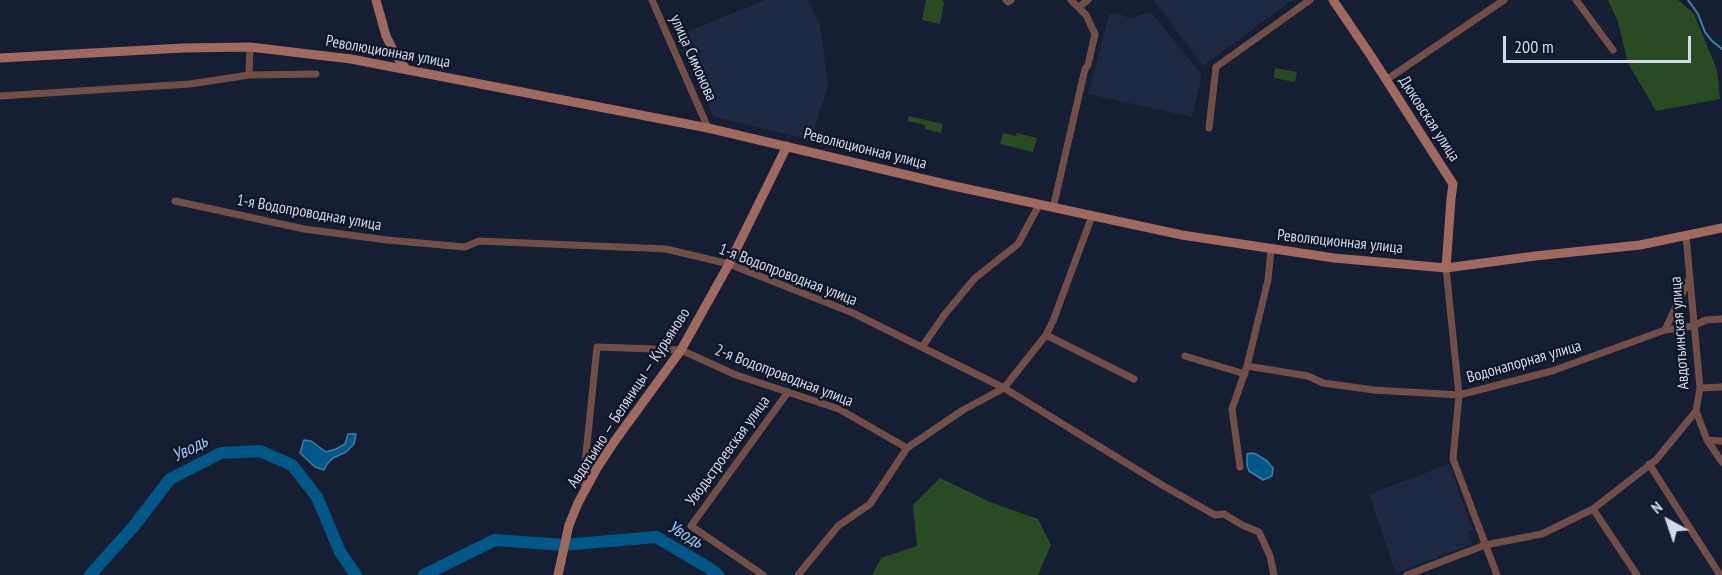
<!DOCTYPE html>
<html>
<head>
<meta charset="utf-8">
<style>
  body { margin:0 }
  #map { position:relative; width:1722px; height:575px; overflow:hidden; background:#161e34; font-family:"PT Sans Narrow",sans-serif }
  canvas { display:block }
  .north { position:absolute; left:1638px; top:491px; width:60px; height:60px; -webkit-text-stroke:4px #0e1529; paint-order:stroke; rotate:320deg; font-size:16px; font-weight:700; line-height:24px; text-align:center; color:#d3d9e8 }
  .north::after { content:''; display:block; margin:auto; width:21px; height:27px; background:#d3d9e8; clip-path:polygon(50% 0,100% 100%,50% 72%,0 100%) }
  .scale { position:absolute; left:1503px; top:36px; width:188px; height:27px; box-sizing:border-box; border:3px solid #d3d9e8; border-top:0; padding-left:8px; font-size:18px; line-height:21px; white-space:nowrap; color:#d3d9e8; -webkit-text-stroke:4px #0e1529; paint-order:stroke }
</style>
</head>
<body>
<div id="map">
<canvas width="1722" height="575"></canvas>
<div class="north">N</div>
<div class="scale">200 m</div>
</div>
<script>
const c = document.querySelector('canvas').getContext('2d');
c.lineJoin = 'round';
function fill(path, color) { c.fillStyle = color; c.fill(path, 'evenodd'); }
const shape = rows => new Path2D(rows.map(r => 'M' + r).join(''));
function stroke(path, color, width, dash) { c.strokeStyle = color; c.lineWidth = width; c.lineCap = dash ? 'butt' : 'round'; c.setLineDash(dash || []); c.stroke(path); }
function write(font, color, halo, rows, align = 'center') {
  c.font = font + ' "PT Sans Narrow",sans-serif'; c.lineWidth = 4.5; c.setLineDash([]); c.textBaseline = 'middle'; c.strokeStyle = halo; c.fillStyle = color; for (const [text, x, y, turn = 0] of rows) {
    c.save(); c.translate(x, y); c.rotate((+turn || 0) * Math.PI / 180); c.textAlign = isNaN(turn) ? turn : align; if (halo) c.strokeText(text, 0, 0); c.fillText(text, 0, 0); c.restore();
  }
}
const built = shape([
  [765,0,808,0,820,25,828,85,811,140,714,117,676,36],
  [1154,0,1292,0,1203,66],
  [1151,12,1202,75,1192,117,1088,94,1109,15,1116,13,1130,18],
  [1449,464,1473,530,1468,532,1472,544,1396,573,1369,494]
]);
const green = shape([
  [926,0,943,0,944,3,940,24,922,20],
  [1608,0,1678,0,1694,14,1717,70,1720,99,1656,111,1628,63,1618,22],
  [1275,68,1297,72,1295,82,1274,78],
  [909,116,943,124,941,133,925,129,925,125,908,121],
  [1003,133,1016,136,1017,133,1037,138,1033,152,1000,144],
  [940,478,990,502,1038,519,1051,545,1038,575,872,575,881,558,917,546,913,505]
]);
const water = shape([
  [348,434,356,434,354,444,346,452,333,458,327,464,324,470,315,467,300,453,304,440,311,441,326,452,336,449,345,444,348,434],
  [1251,453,1256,454,1267,461,1273,468,1272,476,1263,480,1249,471,1247,465,1247,454,1251,453]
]);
const stream = shape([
  [1688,0,1698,14,1705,32,1712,41,1722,49]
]);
const river = shape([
  [90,575,134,526,170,479,221,453,260,451,292,465,317,497,340,552,356,575],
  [424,575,495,540,563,545,656,537,709,568,718,575]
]);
const street = shape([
  [652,0,708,128],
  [1006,0,1008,2,1011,0],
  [1576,0,1613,50],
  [1079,7,1088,0],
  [249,75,250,47],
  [1386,80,1504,0],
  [0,96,190,84,249,75,316,74],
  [1209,128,1216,67,1310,0],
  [175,201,304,229,387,240,465,247,479,241,666,249,729,264,853,313,1004,388,1162,485,1215,515,1224,514,1242,525,1259,532,1270,556,1274,575],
  [1053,208,1085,69,1088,65,1095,34,1086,15,1071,0],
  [1446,268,1459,395,1453,459,1497,575],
  [1665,330,1688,281],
  [1046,335,1134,379],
  [922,347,945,314,975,278,1018,244,1039,205],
  [1185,356,1245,374],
  [1247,366,1308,376,1323,383,1374,390,1459,395,1552,371,1665,330,1693,326,1706,320,1722,319],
  [1700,388,1722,387],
  [1696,411,1707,440,1722,462],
  [1707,440,1722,441],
  [1649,464,1720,575],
  [1240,467,1232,409,1247,366,1268,280,1271,250],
  [583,483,597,347,681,350,736,375,839,409,907,448],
  [1593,509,1637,575],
  [763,575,691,526,788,392],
  [798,575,838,526,870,504,907,448,963,410,1004,388,1046,335,1053,321,1092,216],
  [1407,575,1485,545,1542,534,1593,509,1656,460,1696,411,1700,388,1686,236]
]);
const secondary = shape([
  [376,0,386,36,395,54,406,69],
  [1333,0,1371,56,1453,184,1451,199,1446,268],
  [0,58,183,48,250,47,351,59,708,128,949,185,1182,235,1334,258,1446,268,1535,256,1640,245,1722,228],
  [558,575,569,525,578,503,597,468,614,442,681,350,729,264,787,146]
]);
const streetNames = [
  ["Революционная улица",388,52,10],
  ["улица Симонова",693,58,66],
  ["Дюковская улица",1429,119,57],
  ["Революционная улица",865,149,14],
  ["1-я Водопроводная улица",309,213,10],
  ["Революционная улица",1340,242,6],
  ["1-я Водопроводная улица",788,275,21],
  ["Авдотьинская улица",1680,333,-94],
  ["Водонапорная улица",1524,362,-16],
  ["2-я Водопроводная улица",784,376,21],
  ["Авдотьино — Беляницы — Курьяново",629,398,-57],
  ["Уводьстроевская улица",728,451,-54]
];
const waterNames = [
  ["Уводь",190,449,-27],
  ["Уводь",685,535,30]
];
fill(built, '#1e2842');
fill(green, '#294b23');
fill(water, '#005888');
stroke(water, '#3f7fa5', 1.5);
stroke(stream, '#3f7fa5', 2);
stroke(river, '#005888', 12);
stroke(street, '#714f48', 7);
stroke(secondary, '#9f695f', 9);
write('16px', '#d3d9e8', '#0e1529', streetNames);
write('italic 18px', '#94caf3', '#0e1529', waterNames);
</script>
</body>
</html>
